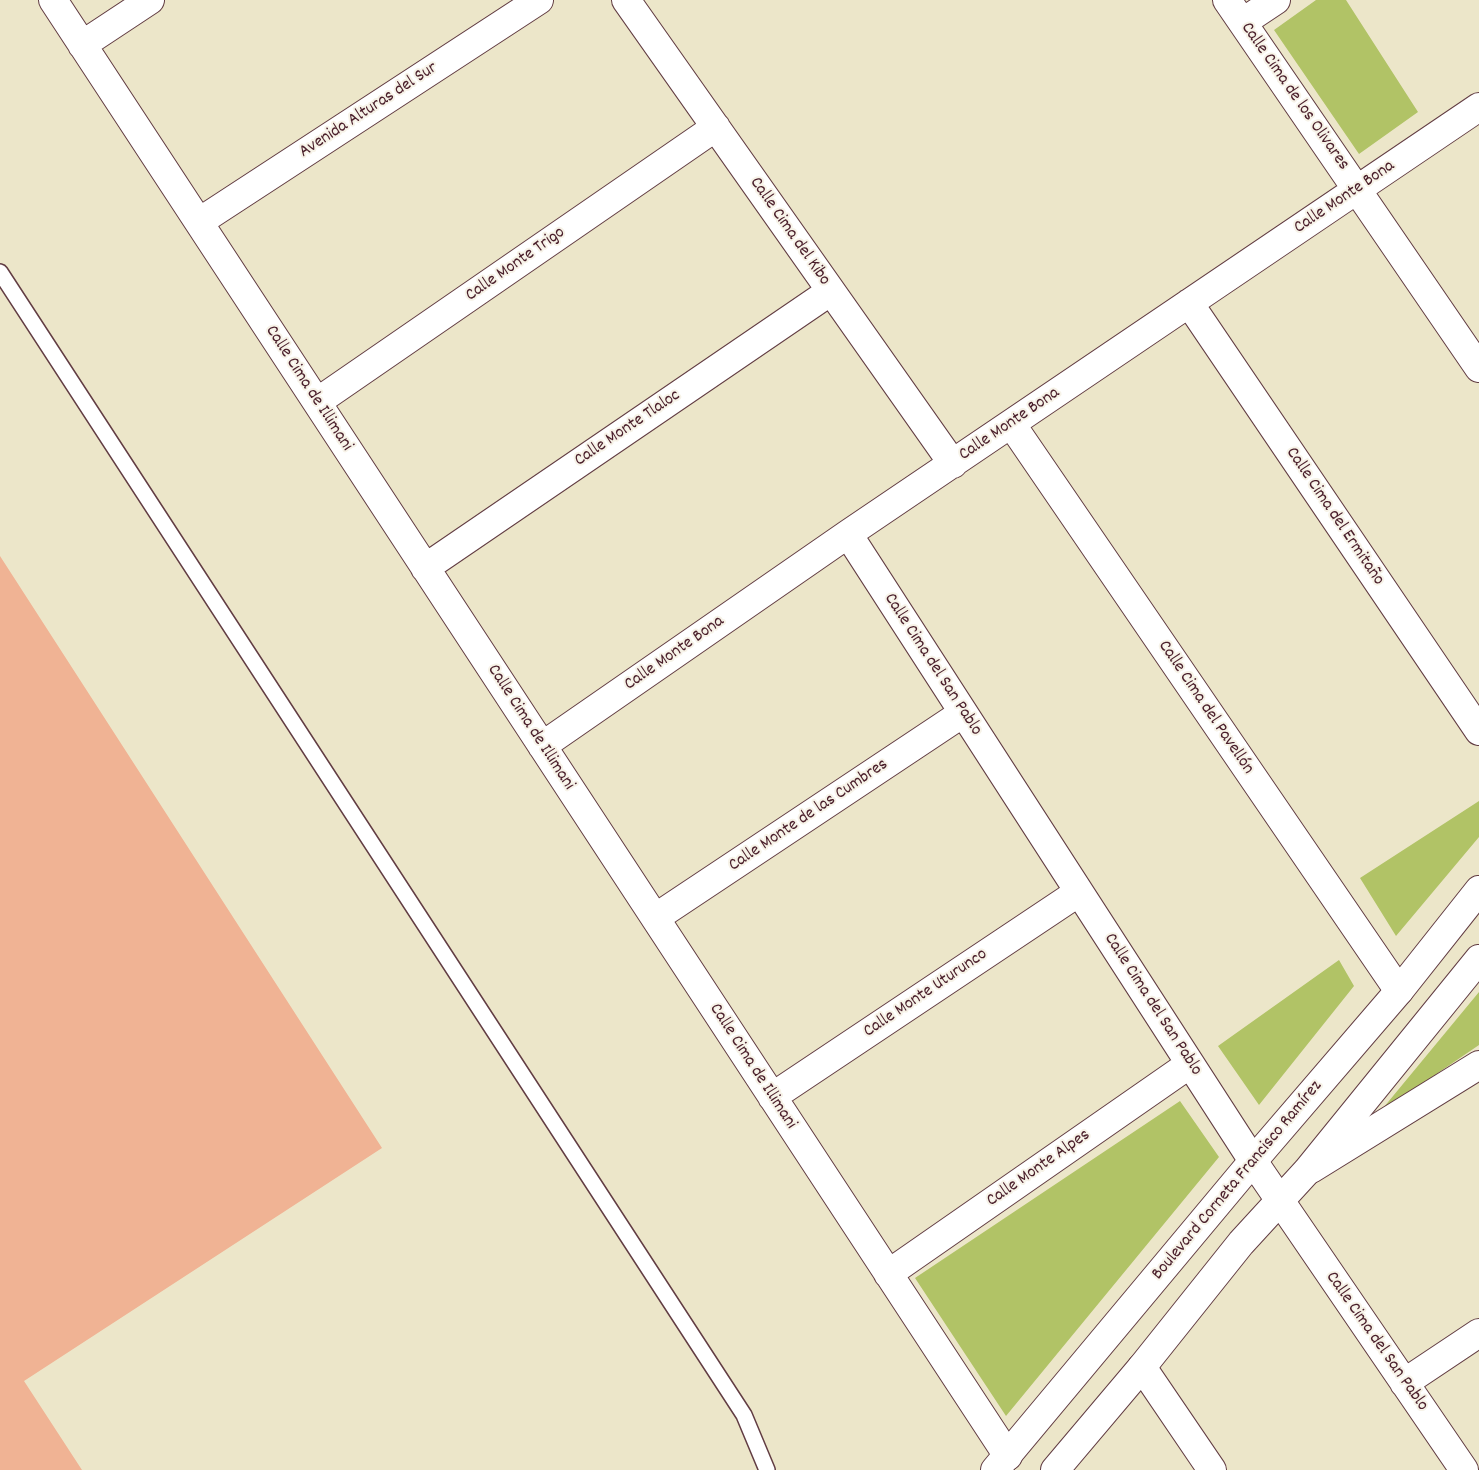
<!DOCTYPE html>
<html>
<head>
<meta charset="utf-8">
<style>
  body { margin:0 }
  canvas { display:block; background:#ece6c9 }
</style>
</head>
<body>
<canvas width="1479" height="1470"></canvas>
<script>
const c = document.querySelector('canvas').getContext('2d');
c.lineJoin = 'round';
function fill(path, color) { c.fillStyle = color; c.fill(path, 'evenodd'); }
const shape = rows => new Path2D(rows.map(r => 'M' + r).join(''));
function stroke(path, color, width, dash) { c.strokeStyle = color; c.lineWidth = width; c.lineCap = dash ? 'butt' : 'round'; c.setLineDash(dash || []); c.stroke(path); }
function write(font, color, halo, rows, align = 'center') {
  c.font = font + ' Dekko,sans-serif'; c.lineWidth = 4; c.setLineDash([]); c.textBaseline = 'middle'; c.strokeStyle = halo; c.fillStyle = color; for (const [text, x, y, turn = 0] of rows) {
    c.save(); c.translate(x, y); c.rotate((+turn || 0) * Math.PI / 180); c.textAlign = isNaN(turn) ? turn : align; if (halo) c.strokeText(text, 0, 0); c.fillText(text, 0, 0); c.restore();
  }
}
const green = shape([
  [1316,0,1346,0,1418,112,1359,154,1274,30],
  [1479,801,1479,837,1396,936,1360,878],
  [1339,960,1354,986,1259,1105,1218,1046],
  [1479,992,1479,1045,1379,1113],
  [1180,1101,1219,1157,1006,1416,915,1278]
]);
const building = shape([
  [0,556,382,1148,24,1381,82,1470,0,1470]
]);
const service = shape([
  [0,272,744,1415,767,1470]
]);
const minor = shape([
  [53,0,1008,1456],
  [626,0,953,464],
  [1227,0,1479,368],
  [1243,22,1276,0],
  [82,45,150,0],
  [199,222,539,0],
  [1189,303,1479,731],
  [317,402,716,127],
  [1012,425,1399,991],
  [848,534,1253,1161,1464,1470],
  [425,568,831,291],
  [542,746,848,534,1479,107],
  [655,918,963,713],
  [772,1097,1079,892],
  [1311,1169,1479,1065],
  [888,1274,1190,1064],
  [1142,1367,1212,1470],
  [1404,1383,1479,1333]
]);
const tertiary = shape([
  [995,1470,1253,1161,1399,991,1479,890],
  [1055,1470,1142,1367,1241,1243,1307,1171,1479,959]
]);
const streetNames = [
  ["Calle Cima de los Olivares",1294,97,55],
  ["Avenida Alturas del Sur",369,111,-33],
  ["Calle Monte Bona",1345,198,-34],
  ["Calle Cima del Kibo",789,232,55],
  ["Calle Monte Trigo",516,265,-35],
  ["Calle Cima de Illimani",308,389,57],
  ["Calle Monte Bona",1010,425,-34],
  ["Calle Monte Tlaloc",628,429,-34],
  ["Calle Cima del Ermitaño",1334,517,56],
  ["Calle Monte Bona",675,654,-35],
  ["Calle Cima del San Pablo",932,665,57],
  ["Calle Cima del Pavellón",1205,708,56],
  ["Calle Cima de Illimani",530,728,57],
  ["Calle Monte de las Cumbres",809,816,-34],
  ["Calle Monte Uturunco",926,994,-34],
  ["Calle Cima del San Pablo",1152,1005,57],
  ["Calle Cima de Illimani",752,1067,57],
  ["Calle Monte Alpes",1039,1169,-35],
  ["Boulevard Corneta Francisco Ramírez",1238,1181,-50],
  ["Calle Cima del San Pablo",1376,1342,55]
];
fill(green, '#b1c366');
fill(building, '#f0b394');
stroke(service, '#623d43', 18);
stroke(minor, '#623d43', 30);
stroke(tertiary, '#623d43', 30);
stroke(service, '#fff', 15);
stroke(minor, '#fff', 28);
stroke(tertiary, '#fff', 28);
write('18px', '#4a1f2b', '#f7f3e8', streetNames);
</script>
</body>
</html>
